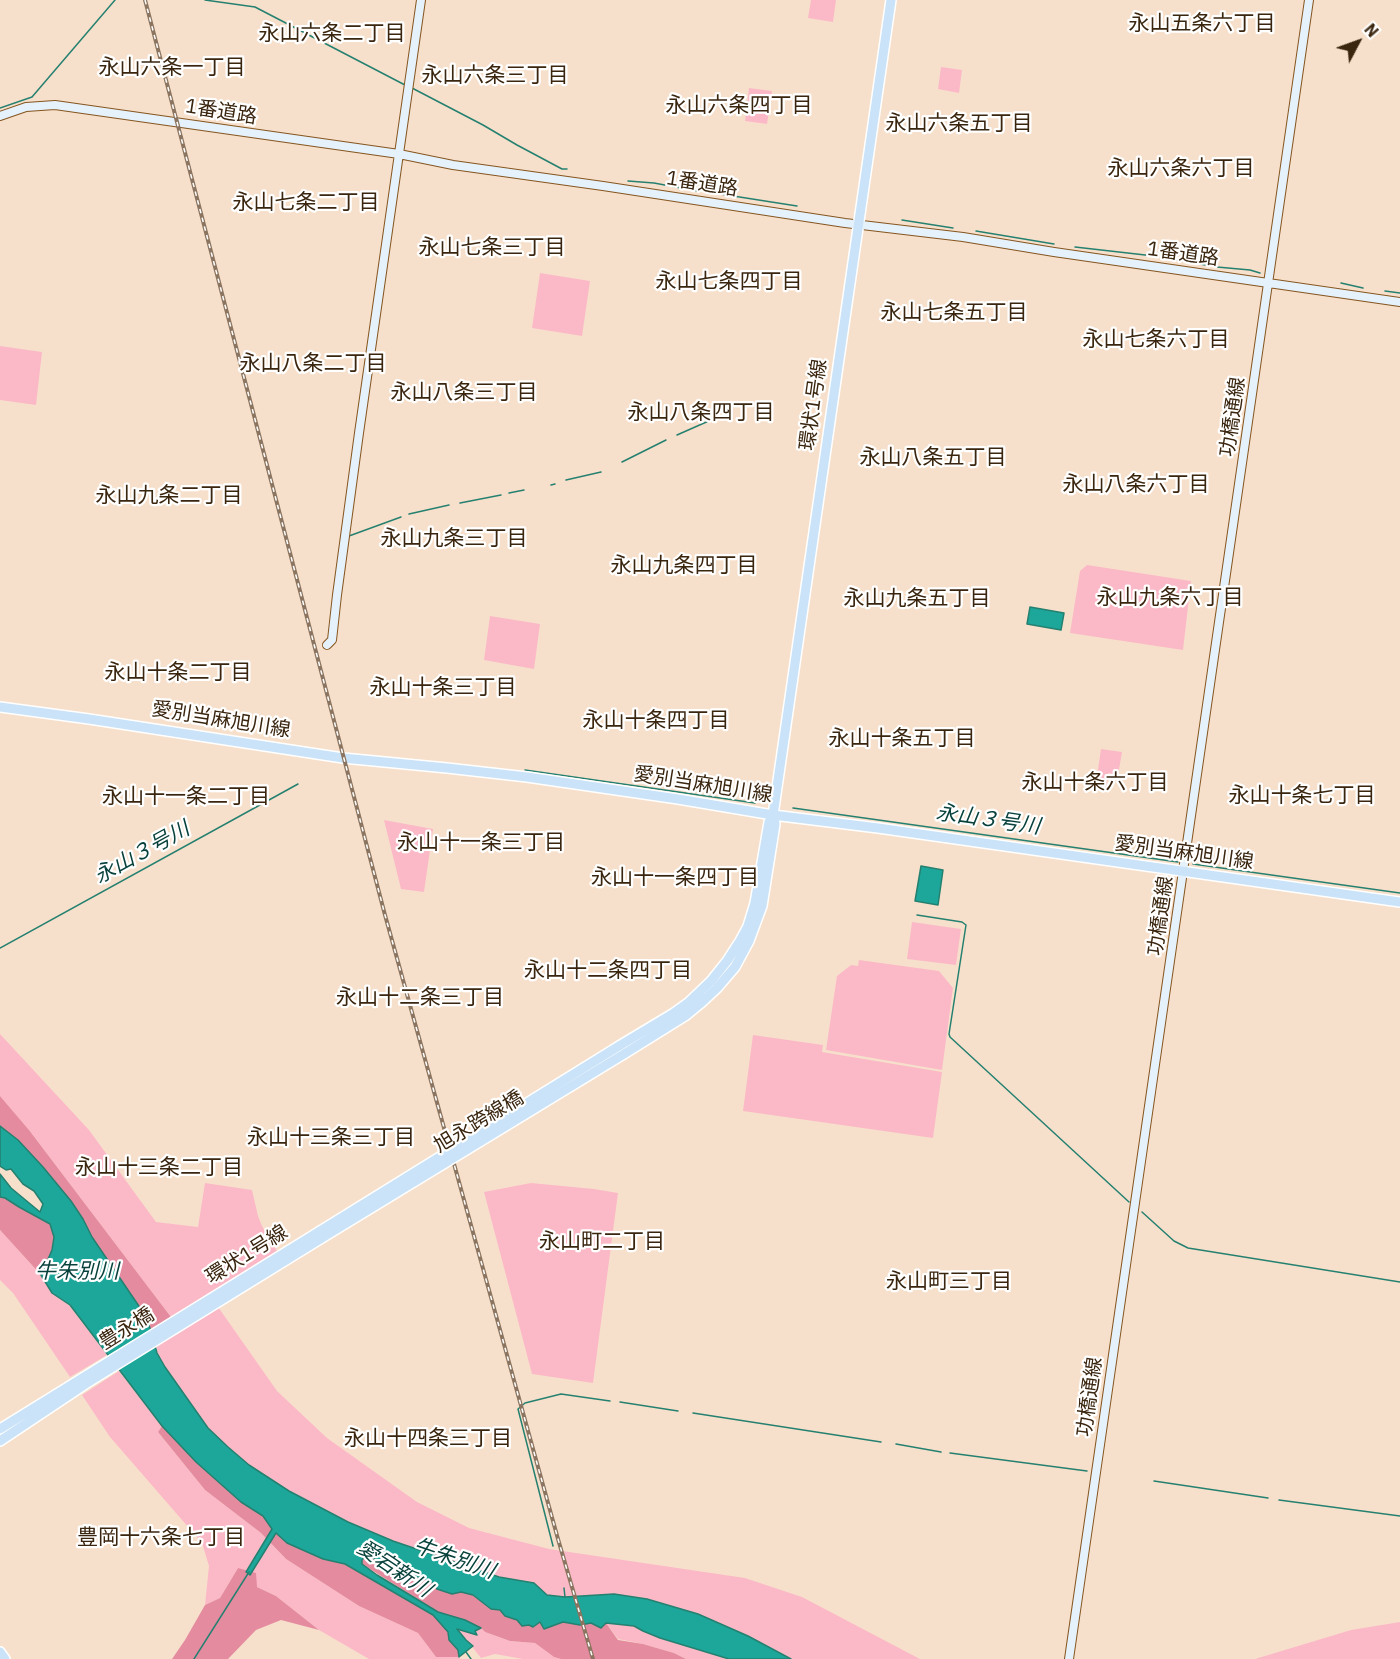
<!DOCTYPE html>
<html>
<head>
<meta charset="utf-8">
<style>
  body { margin:0 }
  #map { position:relative; width:1400px; height:1659px; overflow:hidden; background:#f7e0cb; font-family:"IBM Plex Sans",sans-serif }
  canvas { display:block }
  .north { position:absolute; left:1328px; top:12px; width:60px; height:60px; -webkit-text-stroke:4px #fff; paint-order:stroke; rotate:49deg; font-size:16px; font-weight:700; line-height:24px; text-align:center; color:#3a250f }
  .north::after { content:''; display:block; margin:auto; width:21px; height:27px; background:#3a250f; clip-path:polygon(50% 0,100% 100%,50% 72%,0 100%) }
</style>
</head>
<body>
<div id="map">
<canvas width="1400" height="1659"></canvas>
<div class="north">N</div>
</div>
<script>
const c = document.querySelector('canvas').getContext('2d');
c.lineJoin = 'round';
function fill(path, color) { c.fillStyle = color; c.fill(path, 'evenodd'); }
const shape = rows => new Path2D(rows.map(r => 'M' + r).join(''));
function stroke(path, color, width, dash) { c.strokeStyle = color; c.lineWidth = width; c.lineCap = dash ? 'butt' : 'round'; c.setLineDash(dash || []); c.stroke(path); }
function write(font, color, halo, rows, align = 'center') {
  c.font = font + ' "IBM Plex Sans","Noto Sans JP",sans-serif'; c.lineWidth = 4.5; c.setLineDash([]); c.textBaseline = 'middle'; c.strokeStyle = halo; c.fillStyle = color; for (const [text, x, y, turn = 0] of rows) {
    c.save(); c.translate(x, y); c.rotate((+turn || 0) * Math.PI / 180); c.textAlign = isNaN(turn) ? turn : align; if (halo) c.strokeText(text, 0, 0); c.fillText(text, 0, 0); c.restore();
  }
}
const green = shape([
  [811,0,836,0,833,22,808,18],
  [941,67,962,70,959,93,938,89],
  [749,88,772,91,767,124,745,121],
  [540,273,590,281,582,336,532,328],
  [0,346,42,352,36,405,0,400],
  [1087,565,1191,581,1183,650,1070,633,1080,571],
  [490,616,540,624,534,669,484,660],
  [1101,749,1122,752,1118,775,1108,773,1106,792,1095,790],
  [384,820,433,829,424,892,401,889],
  [912,922,961,929,956,965,907,959],
  [859,960,939,971,953,988,942,1070,826,1050,837,976,851,965,858,966],
  [0,1034,89,1130,156,1222,198,1227,205,1183,252,1190,258,1216,262,1226,277,1251,210,1294,174,1321,29,1130,0,1096],
  [753,1035,823,1045,822,1052,942,1072,933,1138,743,1111],
  [531,1183,594,1189,618,1193,593,1383,532,1374,484,1192],
  [0,1230,41,1275,52,1293,69,1305,107,1355,70,1377,13,1293,0,1280],
  [216,1304,277,1391,327,1438,417,1502,469,1528,549,1549,745,1578,802,1597,920,1659,791,1659,748,1636,698,1614,647,1599,614,1594,565,1597,546,1595,534,1583,499,1577,393,1541,348,1522,289,1491,249,1465,228,1447,208,1428,165,1367,157,1353,156,1341],
  [119,1371,162,1426,158,1432,205,1490,261,1533,286,1559,359,1606,418,1633,436,1657,459,1657,460,1659,369,1659,319,1630,276,1596,257,1587,238,1568,220,1598,205,1605,209,1566,202,1543,110,1437,82,1395],
  [1400,1622,1400,1659,1255,1659,1351,1630],
  [606,1623,634,1626,643,1631,660,1638,729,1659,686,1659,674,1653,643,1644,618,1639],
  [457,1628,476,1635,475,1631,481,1628,485,1632,510,1641,535,1643,554,1657,561,1659,523,1659,495,1654,481,1658]
]);
const forest = shape([
  [0,1096,29,1130,174,1321,151,1335,124,1285,92,1237,83,1219,71,1201,43,1167,18,1140,0,1126],
  [0,1197,5,1198,19,1207,50,1224,54,1237,52,1250,41,1275,0,1230],
  [162,1426,196,1462,241,1502,263,1516,272,1529,323,1559,345,1564,433,1615,448,1632,449,1640,458,1650,459,1657,436,1657,418,1633,359,1606,286,1559,261,1533,205,1490,158,1432],
  [365,1556,381,1561,396,1570,419,1577,433,1583,473,1595,491,1609,500,1610,505,1616,529,1625,541,1622,545,1629,563,1622,580,1625,591,1623,606,1623,618,1640,643,1644,674,1653,686,1659,561,1659,554,1657,535,1643,510,1641,485,1632,481,1628,465,1620,438,1612,362,1564,361,1560],
  [238,1568,256,1573,257,1587,276,1596,319,1630,281,1620,256,1630,228,1659,172,1659,185,1640,205,1605,220,1598]
]);
const water = shape([
  [1030,607,1064,613,1061,630,1027,624,1030,607],
  [921,866,943,870,938,905,915,901,921,866],
  [0,1126,18,1140,43,1167,71,1201,83,1219,92,1237,147,1318,157,1353,165,1367,208,1428,228,1447,249,1465,289,1491,348,1522,393,1541,499,1577,534,1583,547,1595,565,1597,614,1594,647,1599,698,1614,748,1636,791,1659,729,1659,660,1638,643,1631,634,1626,606,1623,601,1628,591,1623,580,1625,563,1622,544,1629,540,1622,533,1627,529,1625,522,1626,517,1620,505,1616,500,1610,491,1609,473,1595,461,1592,452,1594,437,1589,433,1583,420,1577,413,1578,396,1570,381,1561,365,1556,362,1560,362,1564,377,1575,438,1612,465,1620,481,1628,475,1631,477,1635,457,1629,466,1640,473,1646,459,1657,458,1650,449,1640,448,1632,433,1615,345,1564,323,1559,287,1543,276,1533,250,1575,246,1572,272,1529,263,1516,241,1502,196,1462,162,1426,70,1305,52,1293,41,1275,52,1250,54,1237,50,1224,19,1207,5,1198,0,1197,0,1174,11,1188,40,1212,43,1204,34,1191,23,1184,11,1169,6,1170,0,1166,0,1126]
]);
const stream = shape([
  [205,0,255,7,405,85],
  [412,88,483,125,517,145,562,169,567,169],
  [0,108,32,97,115,0],
  [628,181,654,183,697,191],
  [714,193,797,206],
  [902,220,953,228],
  [976,231,1054,244],
  [1075,247,1154,256],
  [1177,260,1217,267,1250,270,1260,273],
  [1341,283,1363,288],
  [1385,291,1400,293],
  [677,435,720,416],
  [622,462,666,440],
  [566,480,601,472],
  [551,485,555,484],
  [509,493,524,490],
  [460,503,501,495],
  [409,514,449,505],
  [349,536,401,517],
  [525,770,755,803],
  [793,808,1178,862],
  [1193,864,1400,893],
  [917,915,962,922,966,925,949,1034,950,1037,1129,1202],
  [0,948,298,784],
  [1142,1212,1174,1241,1188,1248,1400,1282],
  [620,1402,678,1411],
  [693,1413,881,1442],
  [896,1444,941,1452],
  [950,1453,1087,1471],
  [1154,1481,1268,1498],
  [1279,1500,1400,1516],
  [553,1546,518,1409,525,1403,561,1394,610,1401],
  [564,1588,565,1597],
  [466,1652,471,1659],
  [194,1659,249,1572]
]);
const secondary = shape([
  [0,116,26,107,55,105,399,154,453,165,603,186,845,223,963,237,1054,252,1400,302],
  [327,645,332,640,337,595,359,433,421,0],
  [1069,1659,1309,0]
]);
const primary = shape([
  [0,707,89,719,343,758,447,768,527,777,678,799,773,815,878,828,1400,902],
  [619,1046,674,1013,688,1003,711,981,727,961,740,941,748,926,755,903,769,822,773,815,891,0],
  [624,1054,685,1016,702,1002,717,988,735,967,749,941,762,906,775,824,773,815],
  [0,1429,320,1231],
  [0,1441,87,1383,322,1238],
  [0,1652,5,1659]
]);
const rail = shape([
  [145,0,385,915,558,1539,593,1659]
]);
const primaryBridge = shape([
  [320,1231,619,1046],
  [322,1238,624,1054]
]);
const streetNames = [
  ["1番道路",221,112,9],
  ["1番道路",702,184,9],
  ["1番道路",1183,254,8],
  ["環状1号線",814,405,-82],
  ["功橋通線",1233,417,-82],
  ["愛別当麻旭川線",221,720,9],
  ["愛別当麻旭川線",703,785,9],
  ["愛別当麻旭川線",1184,853,8],
  ["功橋通線",1161,916,-82],
  ["旭永跨線橋",479,1122,-31],
  ["環状1号線",247,1255,-32],
  ["豊永橋",127,1329,-32],
  ["功橋通線",1090,1397,-82]
];
const neighbourhoodNames = [
  ["永山五条六丁目",1202,24],
  ["永山六条二丁目",332,34],
  ["永山六条一丁目",172,68],
  ["永山六条三丁目",495,76],
  ["永山六条四丁目",739,106],
  ["永山六条五丁目",959,124],
  ["永山六条六丁目",1181,169],
  ["永山七条二丁目",306,203],
  ["永山七条三丁目",492,248],
  ["永山七条四丁目",729,282],
  ["永山七条五丁目",954,313],
  ["永山七条六丁目",1156,340],
  ["永山八条二丁目",313,364],
  ["永山八条三丁目",464,393],
  ["永山八条四丁目",701,413],
  ["永山八条五丁目",933,458],
  ["永山八条六丁目",1136,485],
  ["永山九条二丁目",169,496],
  ["永山九条三丁目",454,539],
  ["永山九条四丁目",684,566],
  ["永山九条六丁目",1170,598],
  ["永山九条五丁目",917,599],
  ["永山十条二丁目",178,673],
  ["永山十条三丁目",443,688],
  ["永山十条四丁目",656,721],
  ["永山十条五丁目",902,739],
  ["永山十条六丁目",1095,783],
  ["永山十条七丁目",1302,796],
  ["永山十一条二丁目",186,797],
  ["永山十一条三丁目",481,843],
  ["永山十一条四丁目",675,878],
  ["永山十二条四丁目",608,971],
  ["永山十二条三丁目",420,998],
  ["永山十三条三丁目",331,1138],
  ["永山十三条二丁目",159,1168],
  ["永山町二丁目",602,1242],
  ["永山町三丁目",949,1282],
  ["永山十四条三丁目",428,1439],
  ["豊岡十六条七丁目",161,1538]
];
const waterNames = [
  ["永山３号川",988,820,8],
  ["永山３号川",142,853,-29],
  ["牛朱別川",77,1272],
  ["牛朱別川",454,1559,19],
  ["愛宕新川",394,1569,34]
];
fill(green, '#fbb9c7');
fill(forest, '#e48ba0');
fill(water, '#1ca79a');
stroke(water, '#258070', 1.5);
stroke(stream, '#258070', 1.5);
stroke(secondary, '#85551f', 10);
stroke(primary, '#fff', 12);
stroke(secondary, '#e5f1fb', 8);
stroke(primary, '#cae3f8', 9);
stroke(rail, '#8b7560', 4);
stroke(rail, '#fff', 1.5, [4.5]);
stroke(primaryBridge, '#fff', 12, []);
stroke(primaryBridge, '#cae3f8', 9);
write('20px', '#3a250f', '#fff', streetNames);
write('21px', '#3a250f', '#fff', neighbourhoodNames);
write('italic 21px', '#09423c', '#fff', waterNames);
</script>
</body>
</html>
